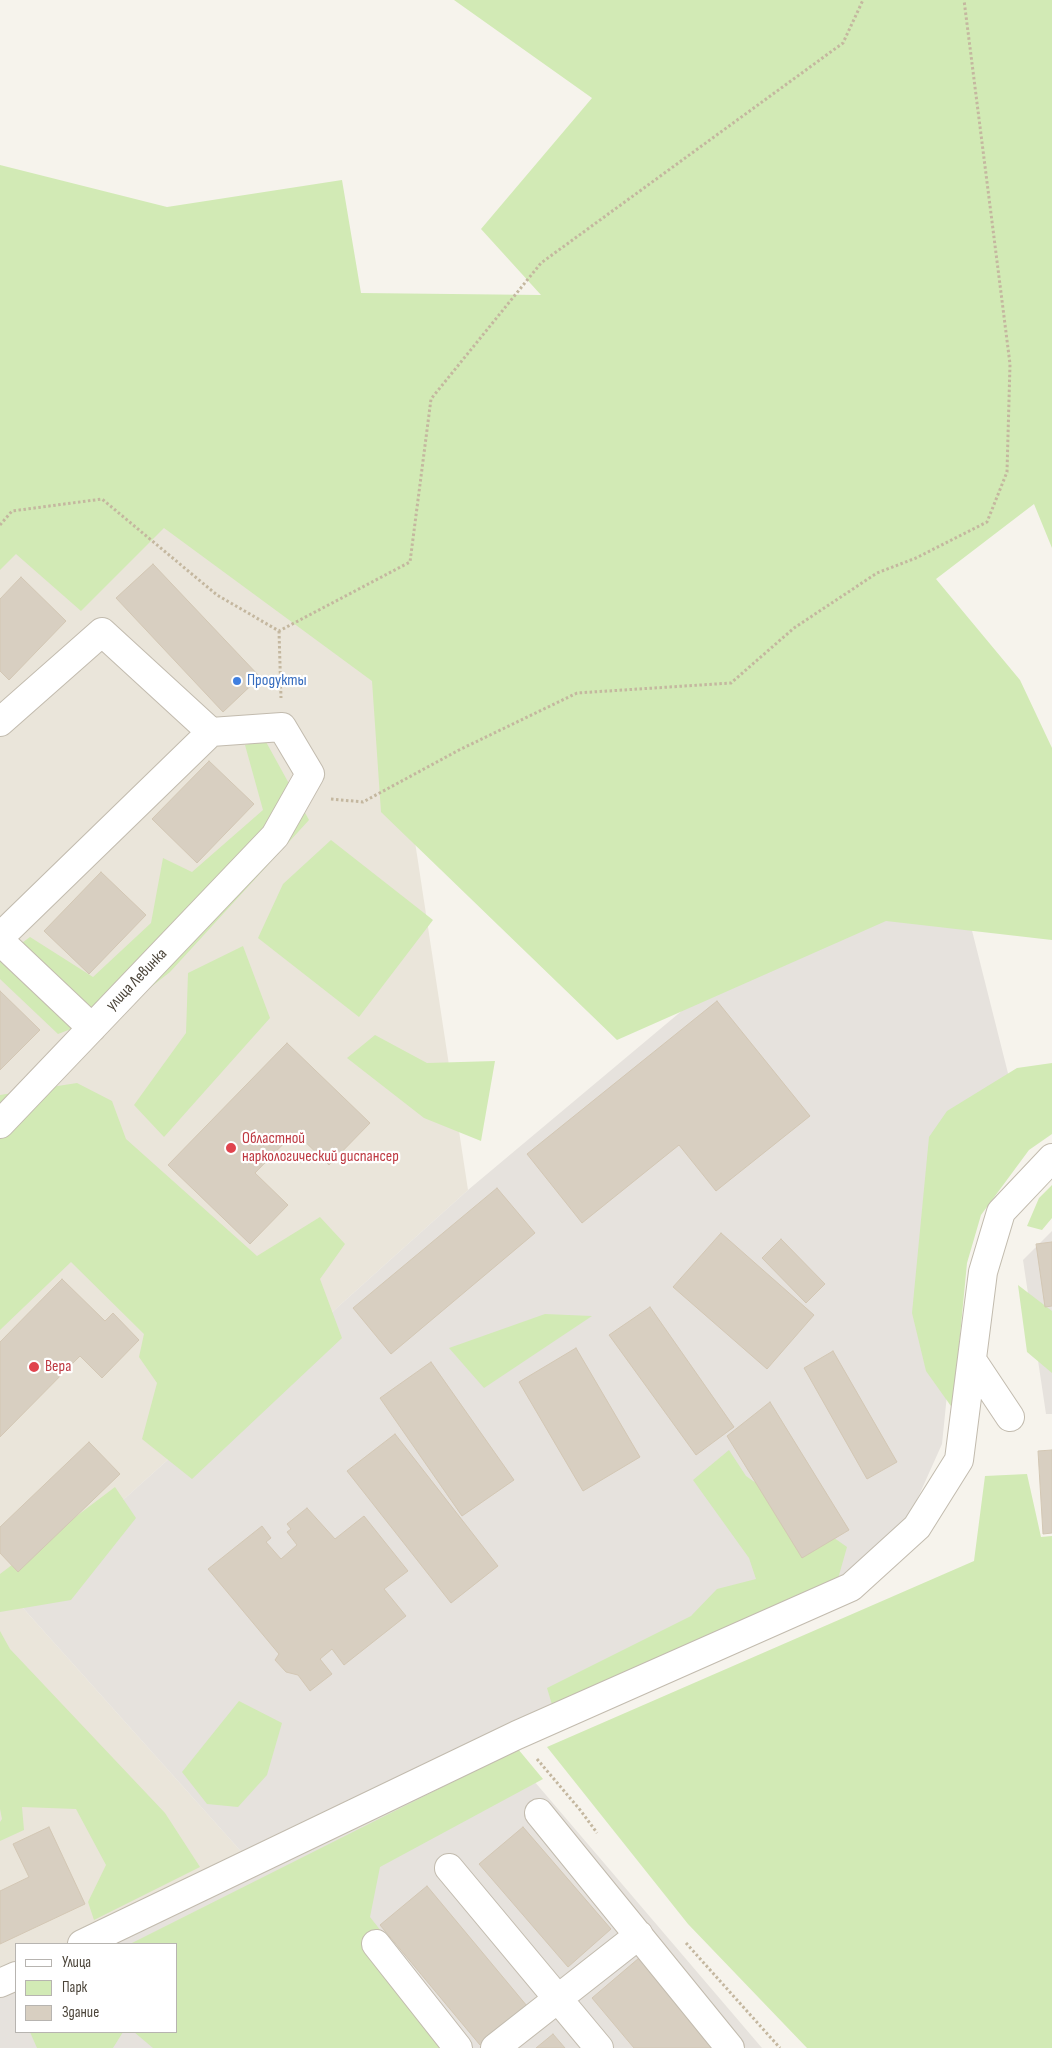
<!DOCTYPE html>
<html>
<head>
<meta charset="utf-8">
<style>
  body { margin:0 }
  #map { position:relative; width:1052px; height:2048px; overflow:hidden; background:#f6f3ec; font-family:"Sofia Sans Condensed",sans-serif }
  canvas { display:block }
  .legend { position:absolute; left:15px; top:1943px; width:162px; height:90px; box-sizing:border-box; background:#fff; border:1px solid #b7b4b0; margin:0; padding:6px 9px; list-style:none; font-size:15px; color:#4b4439 }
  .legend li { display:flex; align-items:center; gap:10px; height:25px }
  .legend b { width:25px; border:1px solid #b7b4b0 }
</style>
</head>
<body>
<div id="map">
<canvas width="1052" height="2048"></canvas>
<ul class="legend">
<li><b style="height:6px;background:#fff"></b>Улица</li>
<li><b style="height:14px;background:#d2eab5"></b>Парк</li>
<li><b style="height:14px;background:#d8cfc1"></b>Здание</li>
</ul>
</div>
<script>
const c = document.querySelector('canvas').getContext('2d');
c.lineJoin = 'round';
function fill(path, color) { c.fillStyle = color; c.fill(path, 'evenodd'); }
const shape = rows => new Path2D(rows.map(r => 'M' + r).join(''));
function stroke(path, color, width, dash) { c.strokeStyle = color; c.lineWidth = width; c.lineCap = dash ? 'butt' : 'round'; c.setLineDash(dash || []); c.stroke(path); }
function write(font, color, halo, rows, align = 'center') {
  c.font = font + ' "Sofia Sans Condensed",sans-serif'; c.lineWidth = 4.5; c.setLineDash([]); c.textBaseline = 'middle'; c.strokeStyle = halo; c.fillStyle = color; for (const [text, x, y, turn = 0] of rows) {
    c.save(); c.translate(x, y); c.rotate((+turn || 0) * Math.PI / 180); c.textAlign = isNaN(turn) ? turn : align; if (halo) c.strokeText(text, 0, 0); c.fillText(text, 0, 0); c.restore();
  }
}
const residential = shape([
  [108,376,372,641,410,809,468,1190,14,1598,246,1857,65,1944,16,1944,16,1968,0,1975,0,486]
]);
const industrial = shape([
  [962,891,1015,1101,969,1177,942,1444,890,1560,499,1740,762,2048,0,2048,0,1975,16,1968,16,2032,176,2032,176,1944,65,1944,246,1857,14,1598,468,1190,721,978],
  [1052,1231,1052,1414,1046,1414,1023,1260]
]);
const green = shape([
  [454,0,1052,0,1052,548,1034,504,936,579,1020,680,1052,748,1052,940,886,921,617,1040,381,812,372,681,164,528,81,611,16,554,0,570,0,165,167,207,342,180,361,293,541,295,481,229,592,98],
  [265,740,309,820,170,972,123,1009,58,1034,0,979,0,959,30,937,93,977,151,923,163,858,192,872,263,810,245,745],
  [331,840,433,920,359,1017,258,938,283,884],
  [243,946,270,1018,164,1137,134,1105,186,1033,188,973],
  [375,1035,427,1063,495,1061,481,1141,424,1118,347,1058],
  [1052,1063,1052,1134,1029,1150,981,1215,967,1263,953,1409,926,1371,912,1313,929,1137,947,1111,1017,1068],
  [77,1083,112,1101,126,1139,257,1256,320,1217,345,1244,320,1279,342,1338,192,1479,142,1439,157,1383,139,1357,144,1334,71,1262,0,1330,0,1095],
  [1052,1185,1052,1218,1042,1230,1027,1226,1039,1198],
  [1018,1285,1052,1311,1052,1373,1027,1352],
  [545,1314,592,1316,484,1388,449,1348],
  [729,1450,746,1476,847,1547,834,1593,556,1718,547,1688,691,1616,717,1589,756,1579,749,1558,693,1480],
  [1027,1474,1041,1537,1052,1536,1052,2048,807,2048,688,1924,547,1747,974,1561,985,1476],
  [115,1487,136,1518,71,1600,0,1612,0,1574],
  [0,1631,10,1649,165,1813,200,1867,94,1920,88,1902,106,1865,76,1809,22,1807,24,1830,0,1841,0,1822,2,1819,0,1809],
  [239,1701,282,1723,267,1775,238,1807,207,1804,182,1772],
  [518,1749,543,1779,380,1867,370,1917,473,2048,153,2048,134,2032,176,2032,176,1944,130,1944],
  [30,2032,123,2032,113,2048,37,2048]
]);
const building = shape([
  [153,564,260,677,223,712,116,598,153,564],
  [21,577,66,621,9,680,0,671,0,599,21,577],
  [209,761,254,804,197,863,152,819,209,761],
  [101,872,146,915,89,974,44,931,101,872],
  [0,991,40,1030,0,1070,0,991],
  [717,1001,810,1116,716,1191,679,1145,582,1223,527,1154,717,1001],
  [287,1043,370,1123,329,1165,295,1132,255,1173,288,1205,250,1244,168,1165,287,1043],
  [497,1188,535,1233,391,1354,353,1308,497,1188],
  [721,1233,814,1315,767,1369,673,1287,721,1233],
  [781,1239,825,1284,806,1303,762,1258,781,1239],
  [1052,1242,1052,1306,1045,1307,1036,1244,1052,1242],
  [62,1279,105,1321,113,1313,139,1340,102,1378,80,1356,0,1437,0,1342,62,1279],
  [650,1307,734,1427,696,1455,609,1335,650,1307],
  [576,1348,640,1457,583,1491,519,1382,576,1348],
  [833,1351,897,1462,867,1479,804,1368,833,1351],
  [431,1362,514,1480,462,1516,380,1398,431,1362],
  [770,1402,849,1530,802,1558,727,1436,770,1402],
  [395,1434,498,1566,451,1603,347,1471,395,1434],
  [89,1442,120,1474,18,1572,0,1553,0,1527,89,1442],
  [1052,1450,1052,1533,1043,1534,1038,1451,1052,1450],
  [307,1508,335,1539,364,1516,408,1571,384,1589,406,1616,344,1665,332,1649,320,1659,332,1674,310,1691,298,1675,286,1672,275,1660,279,1654,208,1569,262,1526,271,1538,266,1542,281,1559,297,1545,287,1532,291,1529,287,1524,307,1508],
  [49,1827,85,1904,0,1944,0,1891,29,1877,13,1844,49,1827],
  [523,1827,611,1929,568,1967,479,1864,523,1827],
  [427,1886,527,2006,480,2045,380,1925,427,1886],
  [639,1958,715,2048,634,2048,592,1998,639,1958],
  [553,2034,565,2048,536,2048,553,2034]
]);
const path = shape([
  [0,525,12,511,102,499,217,595,279,631,410,562,431,399,541,263,843,43,863,0],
  [279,631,281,698],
  [331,799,363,802,459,750,577,693,731,683,794,628,877,573,916,558,987,522,1007,472,1010,364,964,0],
  [537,1759,581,1811,597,1833],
  [686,1943,780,2048]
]);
const minor = shape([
  [0,722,102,632,211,732,282,727,310,774,275,836,0,1124],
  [0,937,211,732],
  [0,941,92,1028],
  [972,1360,1010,1417],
  [539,1813,730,2048],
  [449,1868,599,2048],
  [82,1944,517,1735,851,1587,917,1527,959,1460,983,1272,1001,1212,1052,1158],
  [376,1944,458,2048],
  [0,1983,16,1976],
  [495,2048,639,1935]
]);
const markers = [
  [237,681,5,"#3f7fe0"],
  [231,1148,6,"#e0444e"],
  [34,1367,6,"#e0444e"]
];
const shopNames = [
  ["Продукты",247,681]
];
const streetNames = [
  ["улица Левинка",137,980,-46]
];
const healthNames = [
  ["Областной",242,1139],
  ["наркологический диспансер",242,1157],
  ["Вера",45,1367]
];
fill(residential, '#eae5da');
fill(industrial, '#e6e2dd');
fill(green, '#d2eab5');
fill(building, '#d8cfc1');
stroke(building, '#d3c7b4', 1);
stroke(minor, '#c2bbae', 30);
stroke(path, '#c4b79f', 3, [2.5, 2.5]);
stroke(minor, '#fff', 28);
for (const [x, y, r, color] of markers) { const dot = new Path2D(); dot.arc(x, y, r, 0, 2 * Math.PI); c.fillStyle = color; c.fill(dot); stroke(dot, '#fff', 2); }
write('16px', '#366cbe', '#fff', shopNames, 'left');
write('16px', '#4b4439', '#fff', streetNames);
write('16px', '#be3a42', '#fff', healthNames, 'left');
</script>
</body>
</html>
